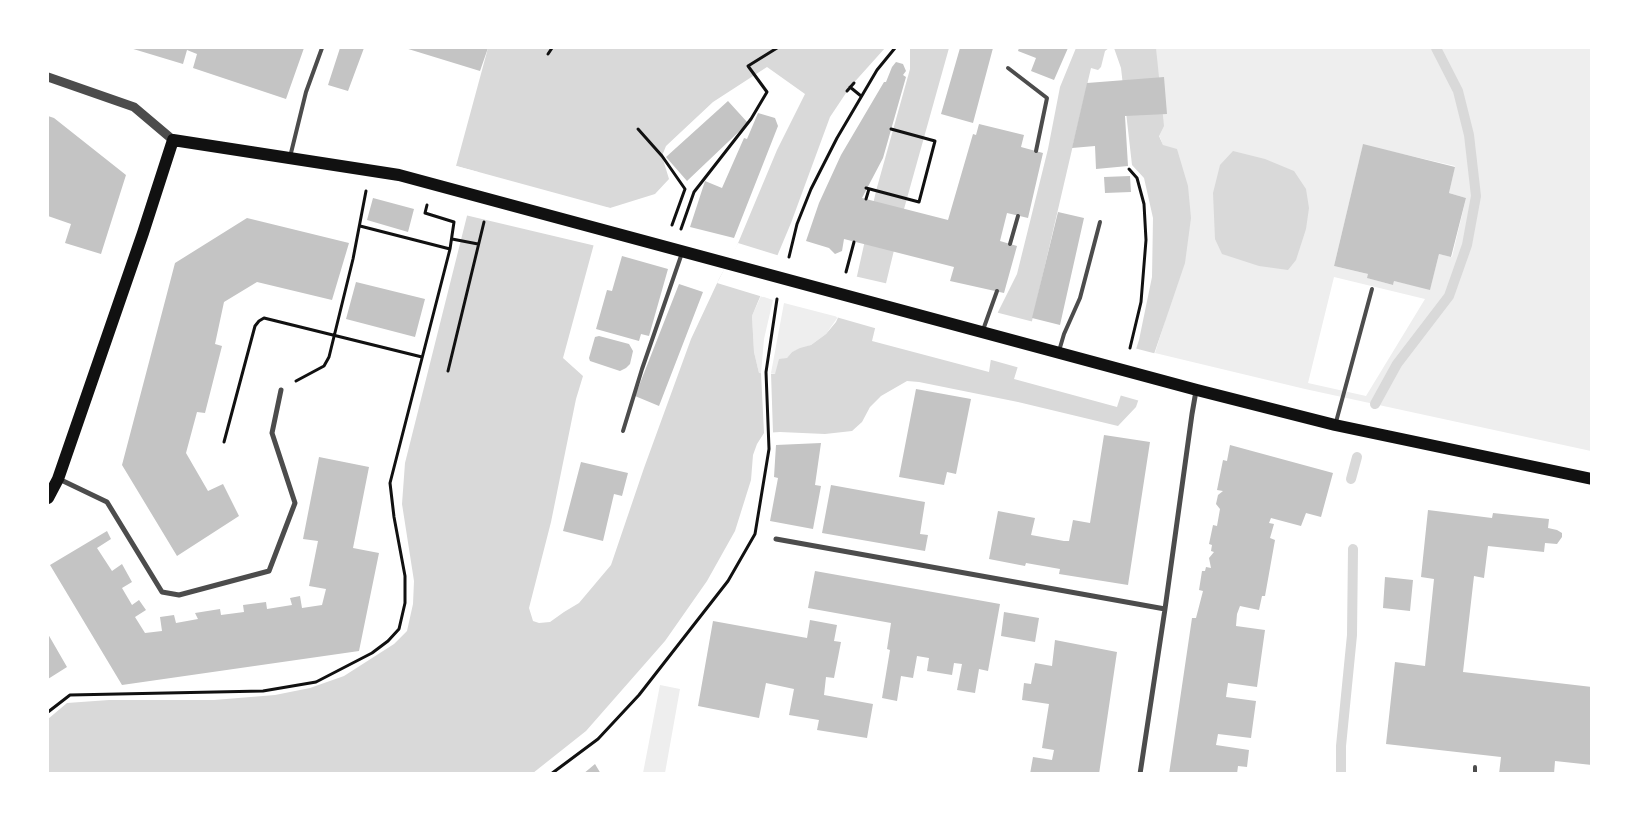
<!DOCTYPE html>
<html>
<head>
<meta charset="utf-8">
<style>
  body { margin:0 }
  #map { position:relative; width:1639px; height:821px; overflow:hidden; background:#fff; font-family:"Asap Condensed",sans-serif }
  canvas { display:block }
  .frame { position:absolute; inset:0; border:49px solid #fff; pointer-events:none }
</style>
</head>
<body>
<div id="map">
<canvas width="1639" height="821"></canvas>
<div class="frame"></div>
</div>
<script>
const c = document.querySelector('canvas').getContext('2d');
c.lineJoin = 'round';
function fill(path, color) { c.fillStyle = color; c.fill(path, 'evenodd'); }
const shape = rows => new Path2D(rows.map(r => 'M' + r).join(''));
function stroke(path, color, width, dash) { c.strokeStyle = color; c.lineWidth = width; c.lineCap = dash ? 'butt' : 'round'; c.setLineDash(dash || []); c.stroke(path); }
const green = shape([
  [1156,48,1591,48,1591,451,1305,389,1155,353,1165,321,1163,145,1159,135],
  [1363,145,1455,166,1449,193,1466,198,1452,257,1439,254,1430,289,1394,281,1393,285,1368,278,1368,274,1334,266],
  [1334,277,1425,299,1366,396,1308,383],
  [761,296,773,300,764,339,761,373,759,373,754,352,752,316],
  [784,303,838,317,826,334,811,345,792,352,775,374,771,373],
  [660,685,680,689,665,773,643,773]
]);
const water = shape([
  [488,48,885,48,850,87,830,117,791,223,752,316,754,352,759,373,775,374,779,359,787,358,792,352,800,348,811,345,826,334,836,322,857,276,876,191,910,69,910,48,949,48,904,209,872,341,989,372,998,312,1017,274,1048,149,1060,87,1076,48,1109,48,1105,51,1101,67,1098,70,1091,68,1032,321,1014,379,1117,407,1139,340,1152,277,1153,218,1144,178,1132,165,1121,68,1114,48,1156,48,1164,126,1159,136,1163,145,1177,149,1188,186,1191,218,1185,263,1136,407,1118,426,1018,402,919,382,907,381,881,396,870,407,862,422,852,431,825,434,780,432,764,433,757,444,753,455,751,480,735,531,707,581,665,641,586,731,533,773,48,774,48,719,67,703,109,700,214,700,275,695,310,688,344,676,394,644,407,631,413,604,414,581,402,504,405,463,478,172,456,166],
  [767,67,805,94,777,150,736,248,719,279,691,339,644,468,611,565,579,603,564,612,550,622,539,623,533,621,529,608,551,522,576,399,583,376,563,358,604,207,610,208,655,194,669,179,662,156,666,146,713,102],
  [1233,151,1265,159,1294,171,1306,189,1309,208,1306,229,1296,260,1288,270,1259,266,1222,254,1215,239,1213,193,1220,165]
]);
const pier = shape([
  [453,165,614,209,606,210,596,246,465,215,475,173,455,168],
  [738,243,780,256,763,297,717,283],
  [854,276,889,284,878,329,836,317],
  [995,312,1034,322,1020,368,988,359],
  [1134,348,1157,354,1140,401,1119,395],
  [761,373,771,373,773,433,764,433]
]);
const stream = shape([
  [1375,404,1397,364,1449,296,1467,245,1476,196,1469,135,1458,91,1436,48],
  [1351,479,1357,457],
  [1341,774,1341,746,1352,635,1353,549]
]);
const building = shape([
  [130,48,304,48,286,99,193,68,197,54,187,50,183,64],
  [340,48,364,48,348,91,328,85],
  [405,48,488,48,480,71],
  [960,48,993,48,973,123,941,114],
  [1019,48,1068,48,1054,80,1031,71,1036,58,1018,51],
  [896,62,903,64,906,71,903,75,906,77,883,158,862,198,948,220,973,134,976,135,979,124,1024,135,1021,147,1043,153,1028,218,1007,213,1000,241,1017,246,1004,293,950,281,954,267,844,239,842,251,835,254,829,248,806,241,819,203,841,155,884,82,886,82,892,67],
  [1164,77,1167,114,1125,116,1128,166,1096,169,1095,146,1072,148,1087,83],
  [728,101,748,123,687,181,666,157],
  [758,113,775,118,778,126,734,238,690,227,705,181,722,188,744,138,747,139],
  [48,116,54,118,126,175,101,254,65,243,71,224,48,216],
  [1363,144,1455,167,1449,193,1466,198,1451,257,1439,254,1430,290,1394,281,1393,285,1367,278,1368,274,1334,266],
  [1130,176,1131,192,1105,193,1104,177],
  [373,198,414,209,408,232,367,220],
  [1058,212,1084,218,1060,325,1032,318],
  [247,218,349,243,332,300,257,282,224,302,215,344,222,346,205,413,197,412,186,453,208,491,223,484,239,516,177,556,122,465,175,263],
  [622,256,668,269,649,336,641,334,639,341,596,329,607,290,612,291],
  [356,282,425,299,415,337,346,319],
  [679,284,703,292,659,406,635,396],
  [599,336,629,344,633,351,630,364,626,368,620,371,590,361,589,358,595,337],
  [916,389,971,399,956,474,947,472,944,485,899,477],
  [1104,435,1150,442,1128,585,1059,574,1060,569,1026,563,1025,566,989,559,998,511,1035,518,1031,535,1064,541,1069,541,1073,520,1090,523],
  [821,443,815,485,821,486,813,529,770,521,778,478,774,477,776,445],
  [1230,445,1333,473,1321,517,1306,513,1301,526,1271,518,1269,523,1274,524,1270,538,1275,540,1265,596,1262,596,1259,610,1240,606,1237,614,1236,626,1265,630,1257,687,1228,683,1226,697,1256,701,1251,738,1218,734,1216,745,1249,750,1247,767,1238,766,1237,774,1169,774,1192,618,1196,618,1203,591,1199,590,1202,571,1205,571,1206,567,1211,568,1209,558,1214,552,1211,551,1212,545,1209,544,1213,525,1217,526,1220,509,1216,504,1218,495,1223,491,1217,490,1223,460,1227,461],
  [319,457,369,467,353,548,379,553,359,651,122,685,50,565,107,531,111,539,97,548,112,571,122,564,132,582,122,588,132,605,139,600,146,610,135,617,145,633,162,631,160,617,174,615,176,623,198,619,195,613,220,609,221,615,244,612,243,605,266,602,267,609,292,605,290,598,300,596,302,608,322,605,326,589,309,586,318,541,303,539],
  [581,462,628,473,622,496,614,494,603,541,563,531],
  [831,485,925,502,920,534,928,535,925,551,822,533],
  [1428,510,1492,518,1493,513,1549,519,1548,528,1557,530,1562,533,1562,537,1557,544,1545,543,1544,552,1488,546,1484,578,1474,576,1463,672,1592,687,1592,765,1555,761,1554,774,1499,774,1501,757,1386,744,1395,662,1425,666,1434,579,1421,577],
  [815,571,1000,604,988,671,979,669,975,693,957,690,962,664,954,663,952,675,927,671,929,658,917,656,913,678,901,676,897,701,882,698,890,650,887,649,891,623,808,608],
  [1385,577,1413,580,1410,611,1383,608],
  [1004,612,1039,618,1035,642,1001,636],
  [810,620,837,625,834,641,841,642,834,678,826,677,824,695,873,704,867,738,817,730,819,720,789,715,794,689,766,683,759,718,698,706,713,621,807,638],
  [48,634,67,667,48,679],
  [1055,640,1117,652,1099,774,1030,774,1033,757,1052,760,1054,750,1042,748,1049,704,1022,700,1024,683,1031,684,1035,663,1052,666],
  [595,764,601,774,583,774]
]);
const path = shape([
  [548,54,552,48],
  [850,87,861,96],
  [847,91,854,83],
  [638,129,662,156,685,189,672,225],
  [1129,169,1137,178,1144,204,1146,240,1141,302,1130,348],
  [866,188,919,202,935,141,891,129],
  [866,199,869,189],
  [360,226,450,249],
  [681,229,694,192,751,119,767,92,748,66,777,48],
  [452,239,478,244],
  [789,257,797,224,811,189,837,138,877,70,895,48],
  [846,272,854,242],
  [448,371,484,222],
  [296,381,324,366,329,357,353,259,366,191],
  [224,442,255,326,259,321,264,318,422,357],
  [48,712,70,695,263,691,316,682,372,653,388,641,399,629,405,603,405,576,394,517,390,483,450,249,454,222,425,213,427,205],
  [551,774,598,739,639,695,728,581,755,534,769,449,766,372,777,299]
]);
const service = shape([
  [1008,68,1047,98,1036,151],
  [290,157,306,92,322,48],
  [1010,244,1018,216],
  [983,330,997,291],
  [1059,351,1064,334,1080,298,1100,222],
  [1336,422,1372,289],
  [623,431,642,369,682,253],
  [1475,774,1475,767]
]);
const minor = shape([
  [59,479,107,502,162,592,179,595,269,571,295,503,272,433,281,390],
  [776,539,1165,609],
  [1140,774,1165,609,1192,414,1196,391]
]);
const tertiary = shape([
  [48,77,134,107,173,140]
]);
const primary = shape([
  [48,498,58,479,143,233,173,140,399,175,1197,390,1335,425,1592,479]
]);
fill(green, '#eee');
fill(water, '#d9d9d9');
fill(pier, '#fff');
stroke(stream, '#d9d9d9', 10);
fill(building, '#c4c4c4');
stroke(path, '#111', 3);
stroke(service, '#4c4c4c', 4);
stroke(minor, '#4c4c4c', 5);
stroke(tertiary, '#4c4c4c', 9);
stroke(primary, '#111', 12);
</script>
</body>
</html>
